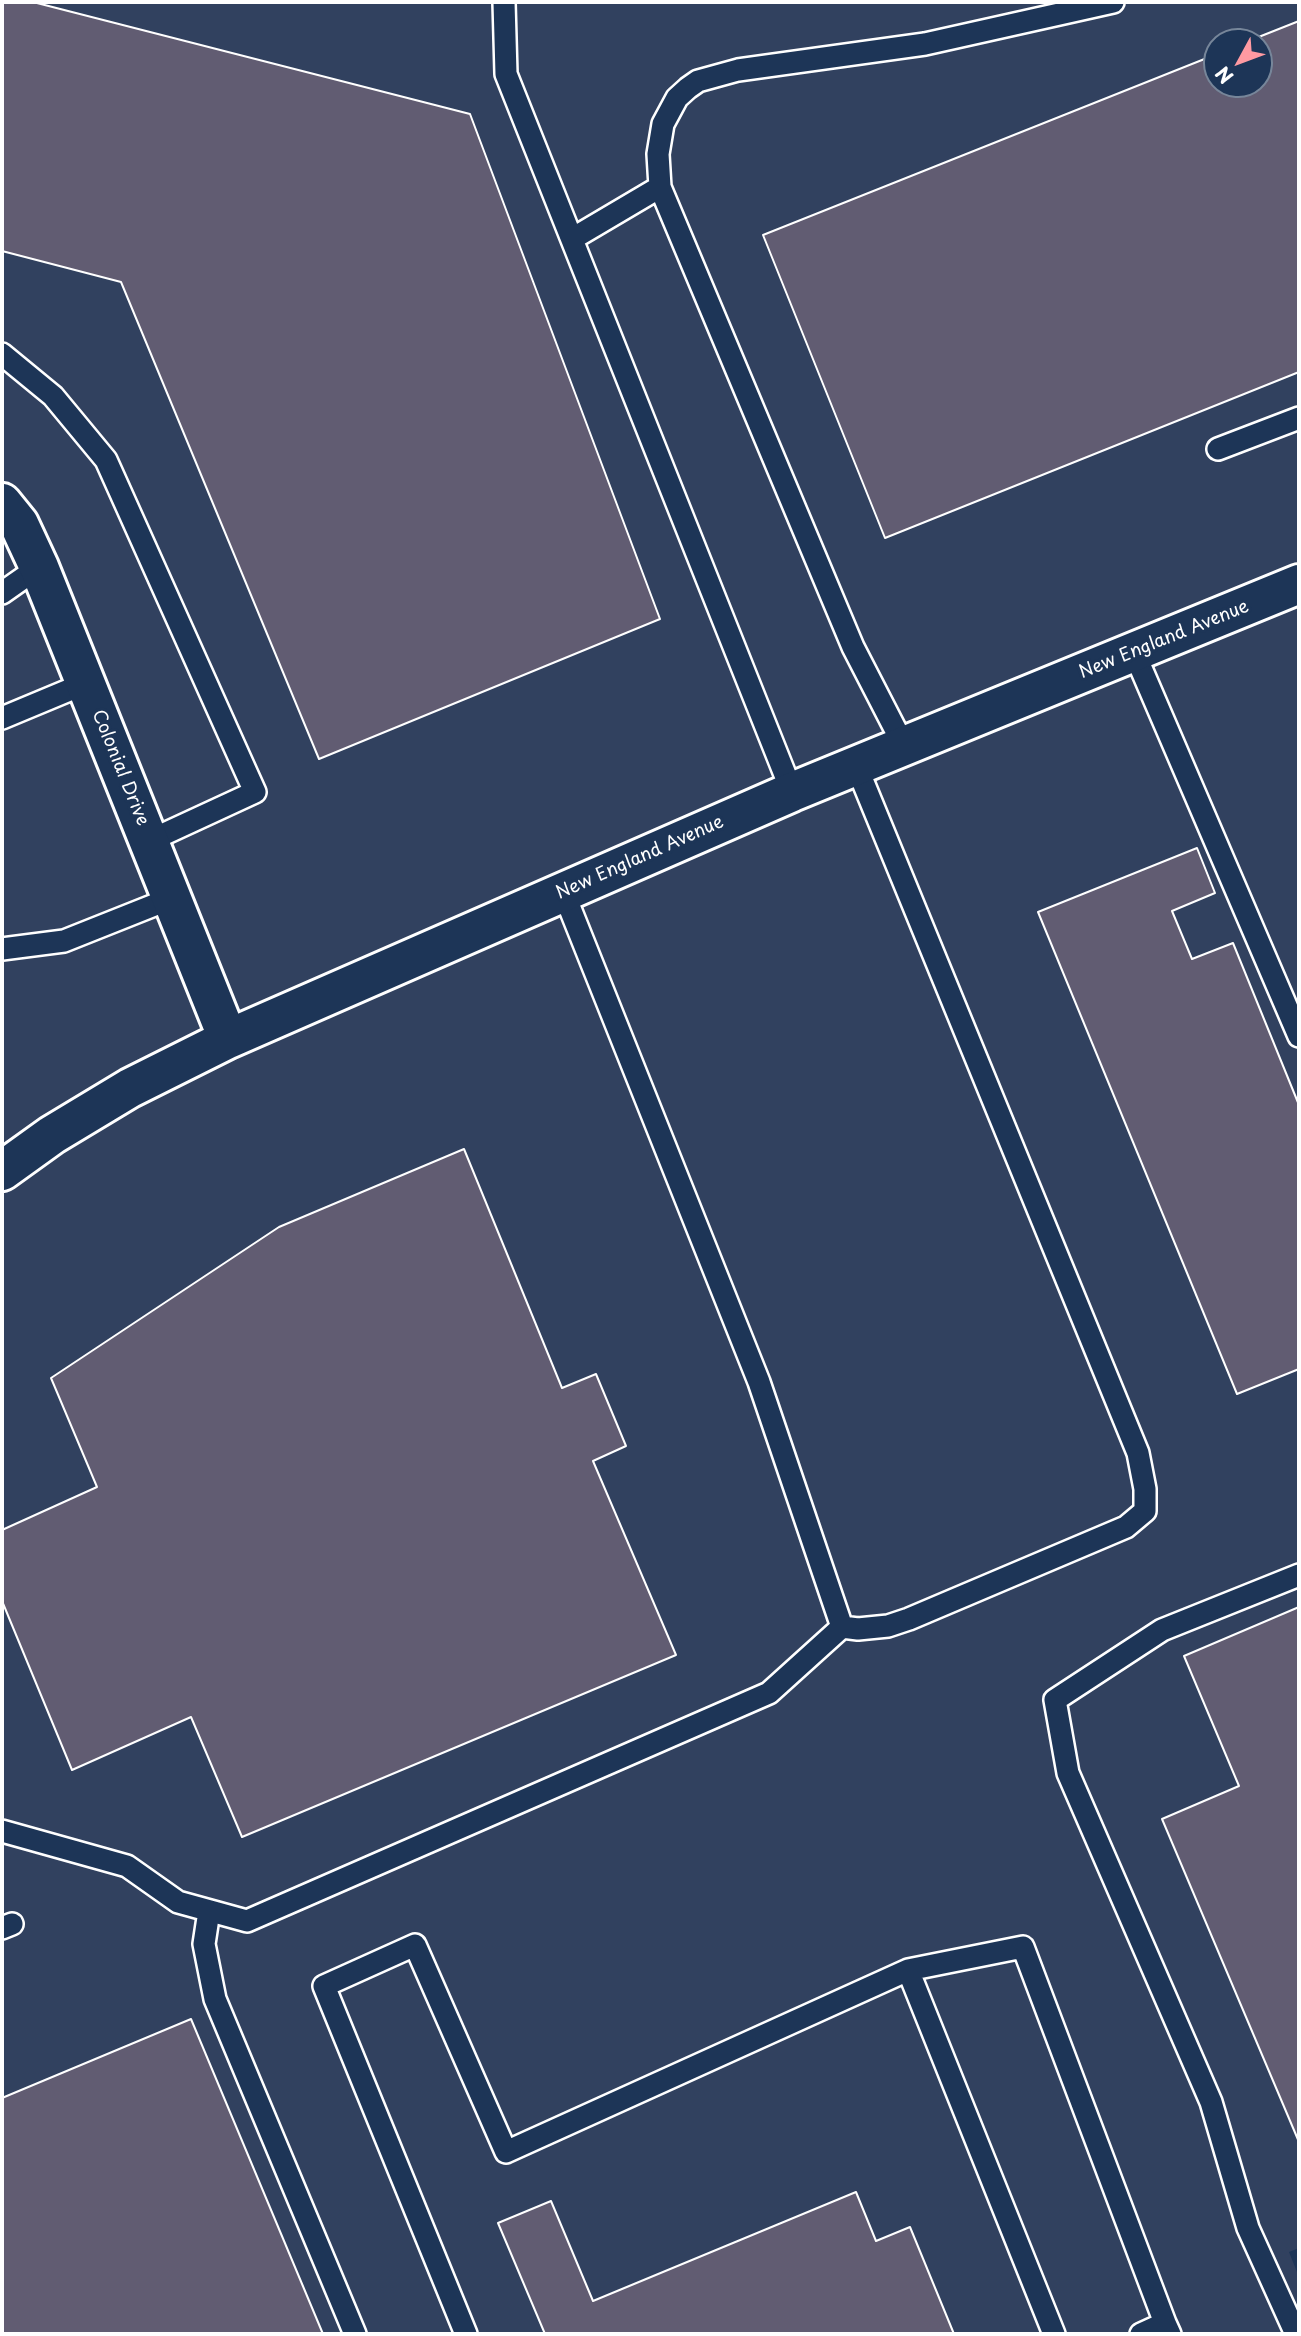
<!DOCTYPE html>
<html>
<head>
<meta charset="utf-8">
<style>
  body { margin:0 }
  #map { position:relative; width:1301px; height:2336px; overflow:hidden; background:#1d3557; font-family:"Playpen Sans",sans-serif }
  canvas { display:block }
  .frame { position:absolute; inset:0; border:4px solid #fff; pointer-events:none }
  .north { position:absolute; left:1203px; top:28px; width:70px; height:70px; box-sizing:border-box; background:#1d3557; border:2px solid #77869a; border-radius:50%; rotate:229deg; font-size:19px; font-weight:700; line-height:28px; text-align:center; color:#fff }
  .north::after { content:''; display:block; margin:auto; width:24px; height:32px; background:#ff9aa2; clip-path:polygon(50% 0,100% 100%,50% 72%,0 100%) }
</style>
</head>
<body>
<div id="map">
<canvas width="1301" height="2336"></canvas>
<div class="frame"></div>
<div class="north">N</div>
</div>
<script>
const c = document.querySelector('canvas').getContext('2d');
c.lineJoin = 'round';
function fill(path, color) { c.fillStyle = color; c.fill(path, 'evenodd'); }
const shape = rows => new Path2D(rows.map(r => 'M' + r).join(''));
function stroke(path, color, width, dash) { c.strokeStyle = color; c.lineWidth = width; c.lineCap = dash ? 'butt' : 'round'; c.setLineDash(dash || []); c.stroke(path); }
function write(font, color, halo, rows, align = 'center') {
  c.font = font + ' "Playpen Sans",sans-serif'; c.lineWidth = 6; c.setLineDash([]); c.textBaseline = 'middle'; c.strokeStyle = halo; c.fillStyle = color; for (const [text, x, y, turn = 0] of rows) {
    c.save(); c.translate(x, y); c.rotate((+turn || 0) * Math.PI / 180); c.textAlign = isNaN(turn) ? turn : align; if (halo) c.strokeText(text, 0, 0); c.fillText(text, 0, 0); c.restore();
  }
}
const built = shape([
  [2,2,1299,2,1299,2248,1289,2252,1299,2277,1299,2334,2,2334],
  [1217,42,1259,42,1259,84,1217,84]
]);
const building = shape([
  [2,2,33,2,470,114,660,619,319,759,121,282,2,251,2,2],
  [1299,21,1299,372,885,538,763,235,1217,54,1217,84,1259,84,1259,42,1246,42,1299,21],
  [1197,848,1215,893,1172,911,1192,959,1233,943,1299,1105,1299,1369,1237,1394,1038,912,1197,848],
  [464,1149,562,1388,596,1374,626,1446,593,1461,676,1655,242,1837,191,1717,72,1770,2,1601,2,1530,97,1487,51,1378,279,1227,464,1149],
  [1299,1607,1299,2142,1162,1819,1239,1786,1184,1656,1299,1607],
  [191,2019,323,2334,2,2334,2,2098,191,2019],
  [856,2192,876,2241,910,2227,954,2334,545,2334,498,2223,551,2201,593,2301,856,2192]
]);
const service = shape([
  [504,2,506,74,792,792],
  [572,239,660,187],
  [2,354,53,396,106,460,255,792,149,841],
  [1218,449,1299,418],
  [2,593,39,567],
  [1134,652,1299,1036],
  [2,718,86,683],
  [904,746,853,647,660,187,658,154,663,124,677,98,688,88,698,81,738,70,925,44,1113,2],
  [563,891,759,1382,842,1627,858,1629,888,1626,909,1619,1126,1527,1145,1511,1145,1489,1138,1453,856,765],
  [2,949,64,941,172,898],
  [2,1831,127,1866,178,1902,247,1921,769,1693,842,1627],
  [209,1911,204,1944,215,1999,355,2334],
  [2,1928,12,1924],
  [908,1970,1023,1947,1165,2323],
  [466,2334,324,1986,415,1945,506,2152,908,1970,1054,2334],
  [1141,2334,1165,2323,1170,2334],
  [1296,2334,1248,2228,1211,2102,1068,1773,1055,1700,1162,1630,1299,1575]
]);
const minor = shape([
  [2,503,19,524,39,567,228,1039],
  [2,1171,52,1135,130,1088,228,1039,792,792,1299,584]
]);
const streetNames = [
  ["New England Avenue",1164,640,-22],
  ["Colonial Drive",120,768,68],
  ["New England Avenue",640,858,-24]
];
fill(built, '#31415f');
fill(building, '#615c72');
stroke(building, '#fff', 2);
stroke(service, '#fff', 26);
stroke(minor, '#fff', 44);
stroke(service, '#1d3557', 21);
stroke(minor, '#1d3557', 38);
write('18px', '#fff', '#1d3557', streetNames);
</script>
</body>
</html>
